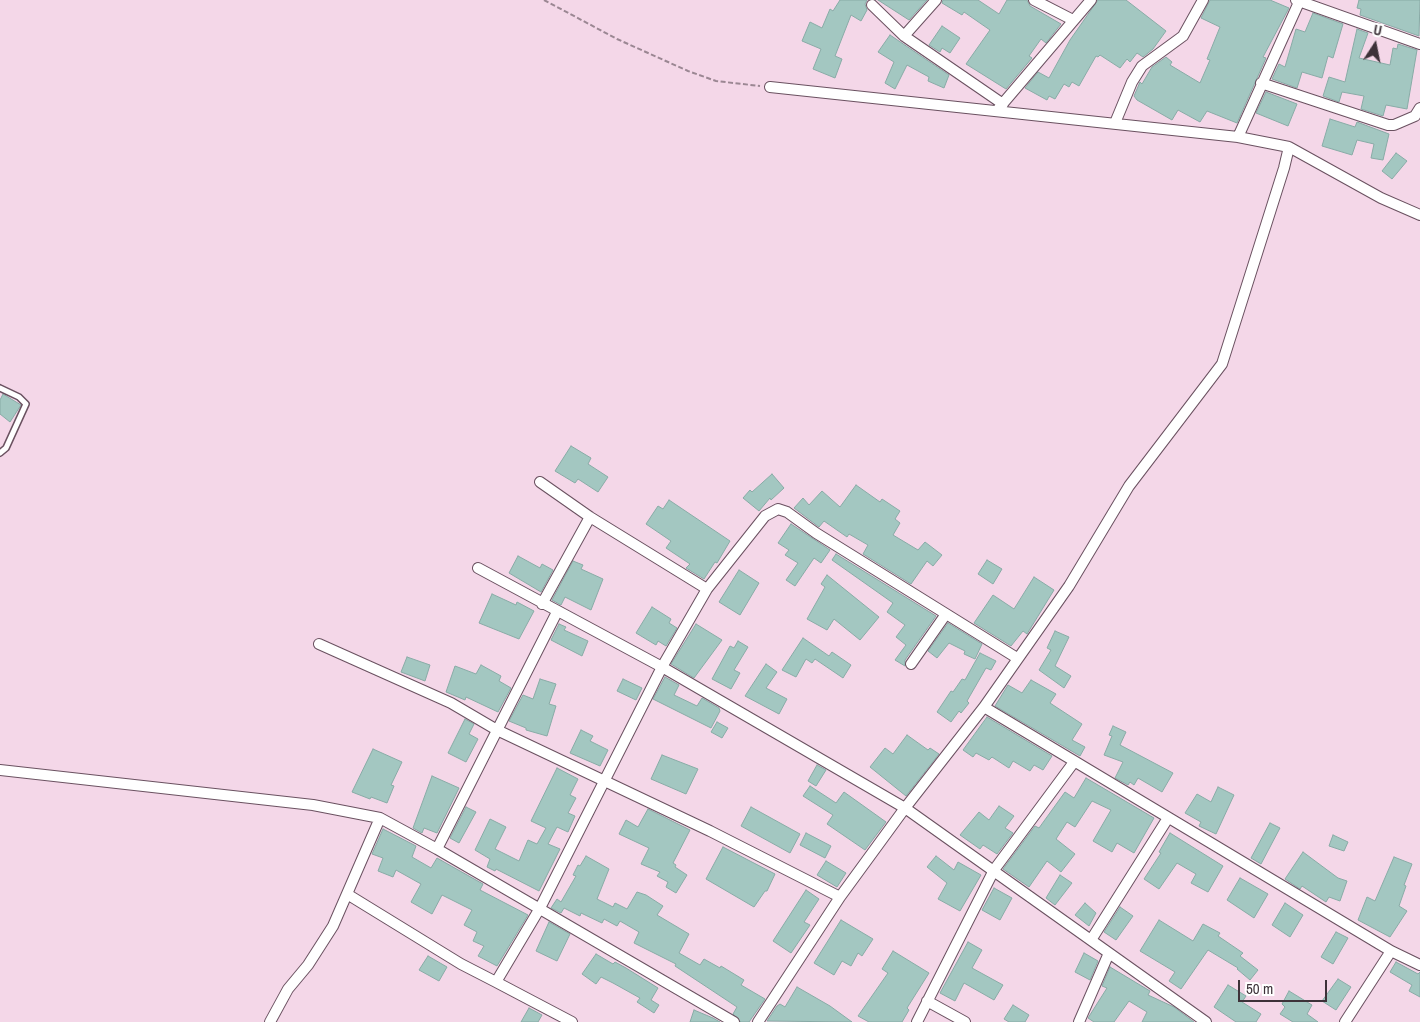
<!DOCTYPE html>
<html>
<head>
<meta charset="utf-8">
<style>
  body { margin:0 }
  #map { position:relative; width:1420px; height:1022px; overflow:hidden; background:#f4d7e8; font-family:"Archivo Narrow",sans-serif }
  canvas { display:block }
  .north { position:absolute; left:1350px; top:20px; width:50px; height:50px; -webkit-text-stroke:4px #fff; paint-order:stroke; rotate:11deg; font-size:14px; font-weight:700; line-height:20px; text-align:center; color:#3d3239 }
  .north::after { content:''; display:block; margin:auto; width:18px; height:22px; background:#3d3239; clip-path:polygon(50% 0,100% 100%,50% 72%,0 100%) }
  .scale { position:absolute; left:1238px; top:980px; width:89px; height:22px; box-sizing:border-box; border:2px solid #3d3239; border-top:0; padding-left:6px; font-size:15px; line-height:18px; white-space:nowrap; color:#3d3239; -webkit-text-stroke:4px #fff; paint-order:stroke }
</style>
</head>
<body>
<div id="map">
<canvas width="1420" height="1022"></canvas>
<div class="north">U</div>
<div class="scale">50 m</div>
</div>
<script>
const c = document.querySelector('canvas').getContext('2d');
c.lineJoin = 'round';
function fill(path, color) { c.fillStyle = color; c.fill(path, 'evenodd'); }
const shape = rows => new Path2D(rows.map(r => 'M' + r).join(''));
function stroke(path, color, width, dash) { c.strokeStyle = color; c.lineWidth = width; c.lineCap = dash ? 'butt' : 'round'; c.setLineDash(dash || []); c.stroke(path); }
const building = shape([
  [840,0,867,0,865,4,867,10,861,21,851,15,835,56,842,59,835,78,813,69,821,49,802,41,810,22,822,28,830,9,833,11,840,0],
  [878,0,927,0,909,20,878,0],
  [943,0,978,0,999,14,1007,0,1027,0,1030,6,1061,24,1046,43,1041,39,1029,56,1032,58,1006,89,966,64,990,30,964,12,962,15,942,3,943,0],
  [1098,0,1126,0,1166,31,1153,49,1143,57,1137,53,1130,62,1127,59,1120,68,1100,55,1098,57,1096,56,1079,86,1072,82,1069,87,1064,84,1055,99,1049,96,1047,100,1025,88,1038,72,1049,78,1070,40,1098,0],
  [1210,0,1270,0,1289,8,1263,57,1266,58,1237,123,1207,111,1200,122,1178,110,1172,120,1137,100,1134,96,1140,82,1142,84,1152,67,1166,57,1172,62,1170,65,1200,83,1210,60,1207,59,1220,27,1201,18,1210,0],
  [1359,0,1420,0,1419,36,1360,15,1361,9,1357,8,1359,0],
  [1313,13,1343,24,1333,58,1328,56,1322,78,1302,72,1297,88,1272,79,1279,64,1285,67,1296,29,1305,32,1313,13],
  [942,26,960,38,950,53,942,48,940,52,929,45,942,26],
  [1357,29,1368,33,1359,58,1390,65,1393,48,1397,49,1398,44,1417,50,1407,109,1386,105,1383,116,1361,109,1364,96,1342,92,1339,102,1323,96,1329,77,1345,82,1357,29],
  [890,35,949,75,944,88,928,81,929,77,907,65,895,89,885,83,894,62,878,52,890,35],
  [1266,92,1297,104,1288,126,1256,113,1266,92],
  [1330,119,1355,127,1357,122,1389,134,1383,160,1371,158,1374,144,1357,140,1352,155,1322,146,1330,119],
  [1396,153,1407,161,1392,179,1382,171,1396,153],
  [3,394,21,405,10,422,0,414,0,400,3,394],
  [571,446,591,458,588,464,608,477,598,492,578,479,575,483,555,471,571,446],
  [772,474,784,488,771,500,770,498,759,511,743,498,750,490,752,492,772,474],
  [856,485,880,502,882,499,900,511,895,519,900,523,893,535,918,550,925,542,942,555,933,566,927,561,911,584,863,554,868,545,849,534,847,537,824,521,819,527,794,508,803,498,809,505,822,491,840,507,856,485],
  [669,500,730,541,717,563,715,562,704,579,686,568,690,564,666,548,671,541,646,524,658,506,663,509,669,500],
  [791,524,830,550,821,563,814,558,795,586,786,580,798,563,785,555,789,550,778,543,791,524],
  [836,554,936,616,905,660,905,666,895,660,906,645,896,637,905,625,887,612,893,603,832,560,836,554],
  [518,556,540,568,542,564,553,570,541,592,509,573,518,556],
  [987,560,1002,569,993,584,978,574,987,560],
  [573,561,583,565,581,569,603,579,591,610,565,597,561,605,552,600,573,561],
  [739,570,759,583,740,615,719,602,739,570],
  [827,575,879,617,860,640,834,619,827,630,807,619,825,587,821,584,827,575],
  [1034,577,1054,590,1027,634,1023,631,1011,646,974,623,993,595,1014,609,1034,577],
  [492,594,516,605,517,602,534,611,519,639,479,623,492,594],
  [652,607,671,619,669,623,677,628,666,646,658,641,656,645,636,633,652,607],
  [948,623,982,644,975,659,964,654,965,651,949,643,937,658,928,651,948,623],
  [559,624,566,627,564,630,588,641,582,656,551,640,559,624],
  [696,624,722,640,694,678,671,664,696,624],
  [1055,631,1069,637,1055,666,1071,676,1064,688,1039,670,1051,650,1047,648,1055,631],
  [803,638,829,656,832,652,851,665,843,678,815,659,812,663,806,659,796,677,782,670,803,638],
  [738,641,748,647,734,670,740,673,731,689,712,679,730,646,734,648,738,641],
  [980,653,996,661,991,670,986,668,967,701,969,703,961,713,959,711,951,722,937,712,951,691,953,692,962,679,965,680,980,653],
  [407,657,430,665,425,681,401,672,407,657],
  [766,664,777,672,766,688,787,699,779,714,745,696,766,664],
  [481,665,501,676,499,681,511,688,498,712,466,697,465,700,446,692,455,666,476,674,481,665],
  [665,677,679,685,674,695,697,706,702,698,719,708,720,711,711,728,653,699,665,677],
  [540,679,556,684,549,704,556,706,547,736,526,730,526,728,509,721,523,695,533,699,540,679],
  [623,679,642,688,636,700,617,691,623,679],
  [1031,680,1056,694,1050,703,1082,724,1072,740,1085,747,1080,756,995,706,1008,685,1022,693,1031,680],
  [987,717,1052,756,1043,770,1034,765,1030,771,1013,761,1009,768,992,757,989,760,976,753,973,757,963,750,987,717],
  [465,719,474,724,469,734,478,739,466,762,448,753,465,719],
  [717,722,728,728,722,738,711,732,717,722],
  [1113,726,1126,732,1120,745,1173,773,1162,792,1138,778,1134,785,1130,782,1128,785,1115,778,1123,762,1104,755,1112,736,1109,735,1113,726],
  [581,730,593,736,590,741,608,750,600,766,570,753,581,730],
  [907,735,928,750,930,748,939,754,906,796,870,767,885,748,893,754,907,735],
  [373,749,402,762,391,785,394,786,387,803,371,797,370,799,352,792,373,749],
  [662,755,698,769,686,794,651,779,662,755],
  [817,765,826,770,816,786,808,781,817,765],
  [557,768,578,779,570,795,576,798,568,813,575,816,568,832,557,827,548,844,560,849,539,891,496,869,495,871,487,867,490,859,475,850,490,819,506,827,495,849,519,861,528,840,537,844,546,828,531,821,557,768],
  [432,776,459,788,437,833,424,828,422,833,413,828,432,776],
  [1086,778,1154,818,1134,853,1117,843,1112,852,1093,841,1111,810,1092,801,1075,827,1067,822,1056,839,1075,854,1061,872,1047,861,1029,887,1003,869,1035,826,1039,828,1065,792,1074,798,1086,778],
  [810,786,836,803,844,792,886,822,865,850,827,824,833,815,803,796,810,786],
  [1218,787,1234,795,1216,834,1199,826,1201,822,1185,813,1197,794,1211,802,1218,787],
  [999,806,1014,816,1005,828,1013,833,997,854,983,845,980,849,960,835,979,812,989,820,999,806],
  [466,807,476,812,459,843,450,838,466,807],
  [751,807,800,834,790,853,741,826,751,807],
  [648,809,690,830,673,863,676,865,675,867,687,875,676,893,666,887,668,882,657,876,660,872,641,864,649,848,619,834,626,820,638,827,648,809],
  [1270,823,1280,828,1261,864,1251,858,1270,823],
  [383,829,416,846,412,857,431,868,437,858,483,884,480,890,528,915,497,966,478,956,484,946,473,941,477,932,464,925,472,910,442,895,432,914,411,902,421,884,396,870,393,877,378,871,383,858,372,854,383,829],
  [806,833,831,846,825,858,800,845,806,833],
  [1170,833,1223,866,1208,892,1191,883,1196,874,1177,863,1159,889,1144,879,1161,853,1159,852,1170,833],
  [1333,835,1348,842,1344,851,1329,846,1333,835],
  [723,847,775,874,767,891,765,891,754,907,706,879,723,847],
  [1303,852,1338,878,1347,881,1340,901,1329,897,1326,902,1302,886,1300,889,1285,879,1303,852],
  [586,856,609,869,597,899,613,907,615,903,627,909,637,892,646,895,663,906,657,915,689,934,679,953,700,965,704,959,720,968,721,966,744,980,741,985,765,999,749,1022,741,1022,733,1014,737,1007,675,966,676,964,634,943,639,932,620,921,617,926,604,919,602,923,581,913,580,916,564,908,561,913,551,908,557,899,561,902,576,876,573,875,578,865,580,866,586,856],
  [936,856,954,870,958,862,981,875,960,911,938,899,947,883,927,867,936,856],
  [1394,857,1412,864,1404,885,1406,886,1399,906,1407,911,1390,937,1358,920,1367,897,1375,901,1394,857],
  [826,861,846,873,837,887,817,875,826,861],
  [1060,875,1072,883,1055,905,1046,898,1060,875],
  [1240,878,1268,894,1254,918,1227,900,1240,878],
  [994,888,1012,898,1000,920,982,910,994,888],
  [806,890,819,899,804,922,810,925,791,953,773,941,806,890],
  [1085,903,1096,913,1089,926,1075,915,1085,903],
  [1285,903,1303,915,1290,937,1272,925,1285,903],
  [1120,907,1133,916,1116,940,1104,932,1120,907],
  [841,920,873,939,862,956,858,953,851,966,842,961,834,975,814,963,841,920],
  [1159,920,1193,941,1203,924,1220,933,1218,936,1243,953,1240,956,1258,970,1250,980,1237,969,1238,968,1208,950,1181,989,1169,981,1175,972,1140,951,1159,920],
  [549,922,570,934,557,961,536,951,549,922],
  [1336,932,1348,938,1333,964,1321,957,1336,932],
  [968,942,982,950,972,968,1003,985,994,1000,964,983,955,1001,940,993,968,942],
  [893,951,929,973,907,1008,909,1010,902,1022,869,1022,858,1016,888,973,882,969,893,951],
  [1084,953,1098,961,1090,980,1075,972,1084,953],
  [596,954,613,964,615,962,626,968,658,988,651,1000,659,1005,654,1013,637,1002,640,998,613,983,601,977,596,984,582,974,596,954],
  [428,956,447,967,439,981,419,970,428,956],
  [1396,962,1418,974,1420,972,1420,997,1409,991,1412,985,1390,972,1396,962],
  [1110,967,1150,991,1148,995,1174,1007,1194,1022,1142,1022,1147,1012,1129,1001,1114,1022,1094,1022,1088,1018,1107,988,1102,986,1110,967],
  [1338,979,1351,987,1336,1010,1322,1001,1338,979],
  [1228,985,1246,996,1242,1002,1261,1014,1256,1022,1236,1022,1214,1007,1228,985],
  [797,987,830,1006,852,1022,767,1021,777,1006,780,1004,785,1007,797,987],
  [1289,991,1312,1005,1307,1014,1318,1022,1293,1022,1280,1014,1285,1007,1282,1004,1289,991],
  [1013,1005,1029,1015,1025,1022,1009,1022,1004,1019,1013,1005],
  [529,1008,542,1015,538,1022,521,1022,529,1008],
  [694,1010,713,1018,720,1022,690,1022,694,1010]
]);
const path = shape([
  [544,0,617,39,688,71,716,81,760,86]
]);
const service = shape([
  [0,388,19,397,26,404,6,448,0,453]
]);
const minor = shape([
  [1034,0,1073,20],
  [1296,0,1420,44],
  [872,5,904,36,1003,104],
  [904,36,936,0],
  [1261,83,1388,125,1394,125,1415,116,1420,108],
  [999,108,1091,0],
  [1115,123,1132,82,1142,66,1183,36,1203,0],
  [1238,137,1300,0],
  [1289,147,1381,198,1420,215],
  [540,482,590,517,707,589],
  [478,568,662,667,707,589,765,516,778,509,787,512,816,533,1017,658],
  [542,604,590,517],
  [319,644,451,703,497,730,710,831,840,897],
  [911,664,946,614],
  [984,707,1391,951,1345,1022],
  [0,770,313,805,380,818,437,849,734,1022],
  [437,849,557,612],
  [347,894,461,964,496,982,540,908,662,667,905,808,1109,953],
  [1091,940,1168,818],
  [1391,951,1420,965],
  [496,982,572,1022],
  [927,1001,965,1022],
  [270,1022,288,989,308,965,333,926,380,818],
  [758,1022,840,897,905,808,984,707,1069,586,1129,486,1222,364,1284,168,1289,147,1238,137,770,87],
  [917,1022,994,870,1074,762],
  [1079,1022,1109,953,1206,1022]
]);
fill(building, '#a3c7c1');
stroke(building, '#88aba6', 1);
stroke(service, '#6a5160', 8);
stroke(minor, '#6a5160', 12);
stroke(path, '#9b8793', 2, [5, 2.5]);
stroke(service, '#fff', 5);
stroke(minor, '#fff', 10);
</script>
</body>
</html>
